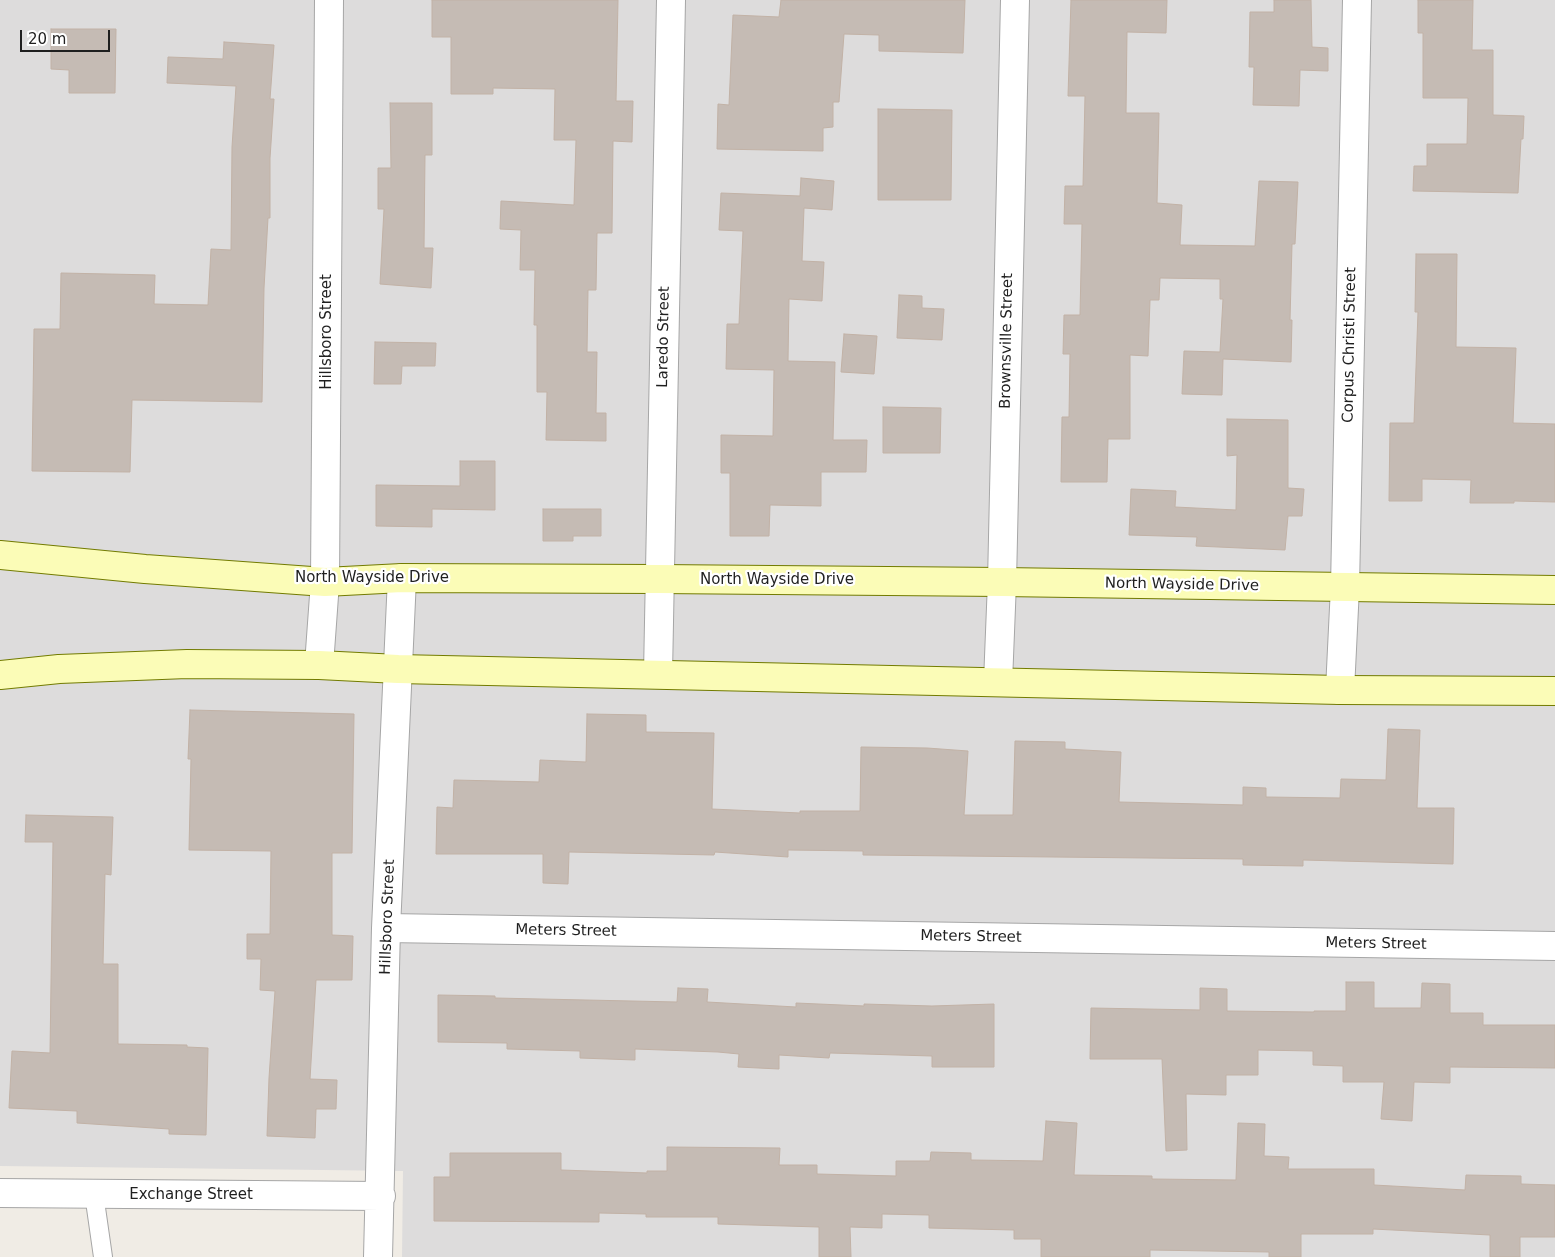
<!DOCTYPE html>
<html>
<head>
<meta charset="utf-8">
<style>
  body { margin:0 }
  #map { position:relative; width:1555px; height:1257px; overflow:hidden; background:#f0ece5; font-family:"DejaVu Sans",sans-serif }
  canvas { display:block }
  .scale { position:absolute; left:20px; top:30px; width:90px; height:22px; box-sizing:border-box; border:2px solid #1f1f1f; border-top:0; padding-left:6px; font-size:15px; line-height:18px; white-space:nowrap; color:#1f1f1f; -webkit-text-stroke:4px #fff; paint-order:stroke }
</style>
</head>
<body>
<div id="map">
<canvas width="1555" height="1257"></canvas>
<div class="scale">20 m</div>
</div>
<script>
const c = document.querySelector('canvas').getContext('2d');
c.lineJoin = 'round';
function fill(path, color) { c.fillStyle = color; c.fill(path, 'evenodd'); }
const shape = rows => new Path2D(rows.map(r => 'M' + r).join(''));
function stroke(path, color, width, dash) { c.strokeStyle = color; c.lineWidth = width; c.lineCap = dash ? 'butt' : 'round'; c.setLineDash(dash || []); c.stroke(path); }
function write(font, color, halo, rows, align = 'center') {
  c.font = font + ' "DejaVu Sans",sans-serif'; c.lineWidth = 4.5; c.setLineDash([]); c.textBaseline = 'middle'; c.strokeStyle = halo; c.fillStyle = color; for (const [text, x, y, turn = 0] of rows) {
    c.save(); c.translate(x, y); c.rotate((+turn || 0) * Math.PI / 180); c.textAlign = isNaN(turn) ? turn : align; if (halo) c.strokeText(text, 0, 0); c.fillText(text, 0, 0); c.restore();
  }
}
const residential = shape([
  [0,0,1555,0,1555,1257,402,1257,403,1171,0,1166]
]);
const building = shape([
  [432,0,618,0,616,101,633,101,632,142,613,141,612,233,597,233,596,290,588,290,587,352,597,352,596,413,606,413,606,441,546,440,547,392,537,392,537,325,534,325,535,270,520,270,521,230,500,229,501,201,574,205,576,140,554,140,555,89,493,88,493,94,451,94,451,37,432,37,432,0],
  [781,0,965,0,963,53,879,51,879,35,844,34,839,102,833,102,833,127,823,128,823,151,717,149,718,104,729,105,733,15,779,17,781,0],
  [1071,0,1167,0,1166,33,1127,32,1126,113,1159,113,1157,203,1182,205,1180,245,1255,246,1259,181,1298,182,1295,244,1292,244,1290,320,1292,320,1291,362,1223,359,1222,395,1182,394,1184,351,1220,352,1223,299,1220,299,1220,279,1160,278,1159,300,1150,300,1148,356,1130,355,1130,439,1108,439,1107,482,1061,482,1062,417,1069,417,1070,354,1063,354,1064,315,1080,315,1082,224,1064,224,1065,186,1083,186,1085,96,1068,96,1071,0],
  [1274,0,1311,0,1312,47,1328,48,1328,71,1300,70,1299,106,1253,105,1254,67,1249,67,1250,12,1274,12,1274,0],
  [1418,0,1473,0,1472,50,1493,50,1493,115,1524,116,1523,139,1521,139,1518,193,1413,191,1414,166,1427,166,1427,144,1467,144,1468,98,1423,98,1423,33,1418,33,1418,0],
  [51,29,116,29,115,93,69,93,69,70,51,69,51,29],
  [224,42,274,45,270,99,274,99,270,158,270,218,268,218,264,288,262,402,132,400,130,472,32,471,34,329,60,329,61,273,155,275,154,304,208,305,211,249,231,250,232,147,236,86,167,83,168,57,223,59,224,42],
  [390,103,432,103,432,155,425,155,424,248,433,248,431,288,380,284,384,209,378,209,378,168,391,168,390,103],
  [878,109,952,110,951,200,878,200,878,109],
  [801,178,834,181,832,210,804,208,802,261,824,262,822,301,789,299,788,361,835,362,833,440,867,440,866,472,821,472,821,506,770,505,769,536,730,536,730,473,721,473,721,435,773,436,774,370,726,369,727,324,739,324,743,231,719,230,721,193,800,196,801,178],
  [1416,254,1457,254,1456,347,1516,348,1513,423,1555,424,1555,502,1514,501,1514,503,1470,503,1471,480,1422,479,1422,501,1389,501,1390,423,1414,423,1418,312,1415,312,1416,254],
  [899,295,922,296,922,308,944,309,942,340,897,338,899,295],
  [844,334,877,336,874,374,841,372,844,334],
  [375,342,436,343,435,366,402,366,401,384,374,384,375,342],
  [883,407,941,408,940,453,883,453,883,407],
  [1227,419,1288,420,1288,488,1304,489,1302,516,1288,516,1285,550,1196,546,1197,537,1129,535,1131,489,1176,491,1175,507,1236,510,1237,455,1227,456,1227,419],
  [460,461,495,461,495,510,432,509,432,527,376,526,376,485,460,486,460,461],
  [543,509,601,509,601,536,573,536,573,541,543,541,543,509],
  [190,710,354,714,352,853,332,853,332,935,353,936,352,980,316,980,310,1079,337,1080,336,1109,316,1109,315,1138,267,1136,269,1078,275,991,260,990,261,959,247,959,247,934,270,934,271,851,189,850,191,759,188,759,190,710],
  [587,714,646,715,646,732,714,733,712,809,800,813,800,811,860,811,861,747,927,748,968,751,964,815,1013,815,1015,741,1065,742,1065,749,1121,752,1119,802,1243,805,1243,787,1266,788,1266,797,1340,798,1341,779,1386,780,1388,729,1420,730,1417,808,1454,808,1453,864,1303,860,1303,866,1243,865,1243,859,863,855,863,851,788,850,788,857,715,852,714,855,569,852,568,884,543,883,543,854,436,854,437,807,453,808,454,780,539,782,540,760,586,762,587,714],
  [26,815,113,817,111,875,105,874,103,964,118,964,118,1044,187,1045,187,1047,208,1048,206,1135,169,1134,169,1129,77,1123,77,1111,9,1108,12,1051,50,1053,53,842,25,842,26,815],
  [1346,982,1374,982,1374,1008,1421,1008,1422,983,1450,984,1450,1013,1483,1013,1483,1025,1555,1025,1555,1068,1450,1067,1450,1083,1414,1082,1412,1121,1381,1119,1384,1082,1343,1082,1343,1066,1313,1065,1313,1051,1258,1050,1258,1075,1226,1075,1226,1095,1186,1094,1187,1150,1166,1151,1162,1059,1090,1059,1091,1008,1200,1010,1200,988,1227,989,1227,1011,1314,1012,1314,1011,1346,1011,1346,982],
  [678,988,708,989,707,1002,796,1007,796,1003,864,1006,864,1004,932,1006,994,1004,994,1067,932,1067,932,1056,830,1053,829,1058,779,1055,779,1069,738,1067,739,1054,718,1052,635,1049,635,1060,580,1058,580,1051,507,1049,507,1043,438,1042,438,995,495,996,495,998,677,1002,678,988],
  [1046,1121,1077,1123,1074,1175,1152,1176,1152,1179,1236,1180,1238,1123,1265,1124,1264,1156,1289,1157,1288,1169,1374,1169,1374,1185,1465,1190,1466,1175,1521,1176,1521,1184,1555,1185,1555,1237,1520,1237,1520,1257,1490,1257,1490,1235,1373,1229,1373,1234,1301,1234,1301,1257,1269,1257,1269,1252,1150,1250,1150,1257,1041,1257,1041,1239,1014,1239,1014,1230,929,1228,929,1215,882,1214,882,1228,850,1227,851,1257,819,1257,819,1227,718,1224,718,1217,646,1217,646,1214,599,1213,599,1222,434,1221,434,1177,450,1177,450,1153,561,1153,561,1170,647,1173,647,1171,667,1171,667,1147,780,1148,779,1165,817,1165,817,1174,896,1176,896,1161,930,1161,931,1152,971,1153,971,1160,1043,1161,1046,1121]
]);
const service = shape([
  [94,1194,103,1257]
]);
const minor = shape([
  [319,665,325,582,329,0],
  [658,674,671,0],
  [998,682,1002,582,1015,0],
  [1340,690,1345,587,1357,0],
  [386,928,1555,946],
  [0,1193,381,1196],
  [378,1257,386,928,402,578]
]);
const secondary = shape([
  [0,555,145,569,325,582,402,578,658,579,1002,582,1555,590],
  [0,675,59,669,187,664,319,665,398,669,1340,690,1555,691]
]);
const streetNames = [
  ["Hillsboro Street",327,332,-90],
  ["Laredo Street",664,337,-89],
  ["Brownsville Street",1007,341,-89],
  ["Corpus Christi Street",1350,345,-89],
  ["North Wayside Drive",372,578],
  ["North Wayside Drive",777,580],
  ["North Wayside Drive",1182,585,1],
  ["Hillsboro Street",388,917,-88],
  ["Meters Street",566,931,1],
  ["Meters Street",971,937,1],
  ["Meters Street",1376,944,1],
  ["Exchange Street",191,1195]
];
fill(residential, '#dddcdc');
fill(building, '#c5bbb4');
stroke(building, '#c2b2a6', 1);
stroke(service, '#a6a6a6', 20);
stroke(minor, '#a6a6a6', 30);
stroke(secondary, '#727b00', 30);
stroke(service, '#fff', 18);
stroke(minor, '#fff', 28);
stroke(secondary, '#fbfcb7', 28);
write('15px', '#1f1f1f', '#fff', streetNames);
</script>
</body>
</html>
